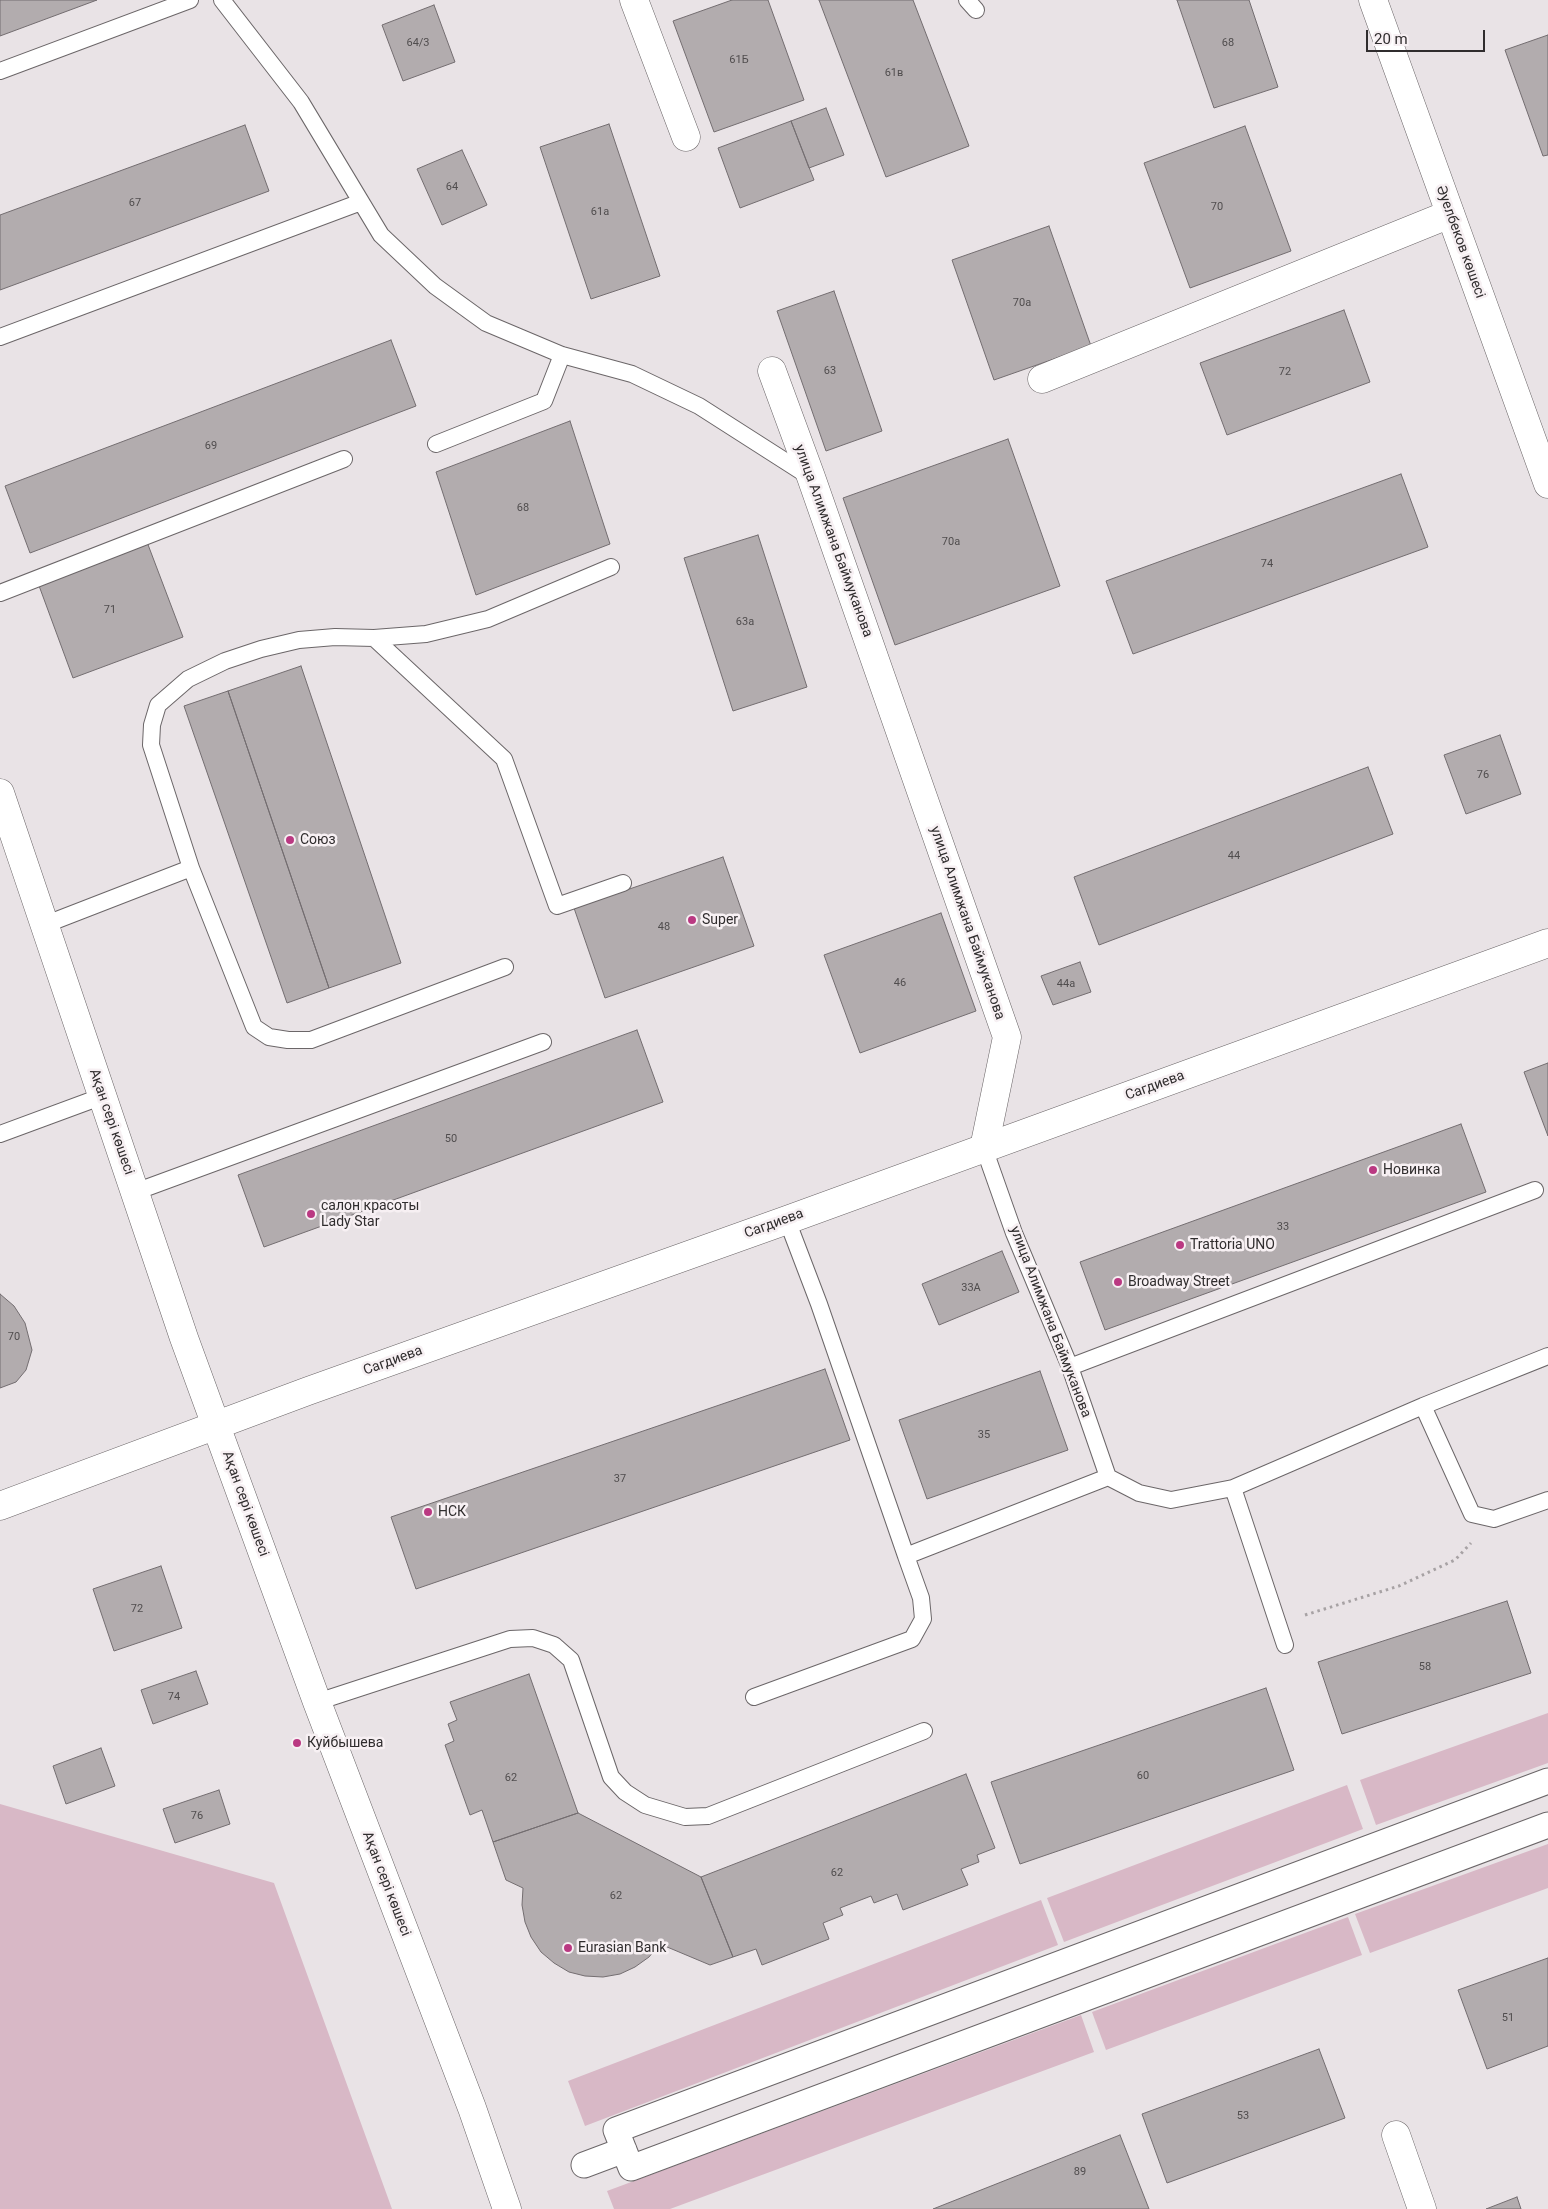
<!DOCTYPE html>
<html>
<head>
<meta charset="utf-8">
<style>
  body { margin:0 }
  #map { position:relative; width:1548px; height:2209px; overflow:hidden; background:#e9e3e6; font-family:Roboto,sans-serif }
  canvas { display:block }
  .scale { position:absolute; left:1366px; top:30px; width:119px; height:22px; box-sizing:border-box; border:2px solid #302d2e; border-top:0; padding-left:6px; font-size:15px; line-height:18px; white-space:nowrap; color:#302d2e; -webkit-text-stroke:4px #f7f0f3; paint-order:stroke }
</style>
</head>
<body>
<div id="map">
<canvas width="1548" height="2209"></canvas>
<div class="scale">20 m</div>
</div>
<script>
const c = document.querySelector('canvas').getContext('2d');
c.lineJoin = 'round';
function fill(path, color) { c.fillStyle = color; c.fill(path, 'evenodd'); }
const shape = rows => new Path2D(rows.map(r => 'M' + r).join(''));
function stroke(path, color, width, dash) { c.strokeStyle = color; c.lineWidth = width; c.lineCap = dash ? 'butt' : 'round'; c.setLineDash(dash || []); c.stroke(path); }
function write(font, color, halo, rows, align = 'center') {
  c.font = font + ' Roboto,sans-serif'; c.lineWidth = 5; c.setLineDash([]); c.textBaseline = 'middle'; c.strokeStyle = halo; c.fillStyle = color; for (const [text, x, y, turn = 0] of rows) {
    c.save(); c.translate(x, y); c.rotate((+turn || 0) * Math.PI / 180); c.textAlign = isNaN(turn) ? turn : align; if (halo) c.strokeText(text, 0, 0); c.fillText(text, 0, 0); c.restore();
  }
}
const green = shape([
  [1548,1713,1548,1763,1376,1825,1360,1780],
  [1347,1785,1363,1829,1064,1942,1047,1898],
  [0,1804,274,1883,392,2209,0,2209],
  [1548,1844,1548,1888,1370,1953,1355,1914],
  [1041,1900,1058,1945,585,2126,568,2081],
  [1348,1917,1362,1955,1106,2050,1092,2012],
  [1081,2015,1094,2052,670,2209,614,2209,607,2191]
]);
const building = shape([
  [0,0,97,0,0,36,0,0],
  [732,0,768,0,804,100,714,132,673,21,732,0],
  [819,0,913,0,969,146,886,177,819,0],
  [1177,0,1249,0,1278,87,1214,108,1177,0],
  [434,5,455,62,403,81,382,25,434,5],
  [1548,35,1548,155,1543,156,1505,50,1548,35],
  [826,108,844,155,809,168,791,121,826,108],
  [791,121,814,180,740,208,718,148,791,121],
  [609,124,660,276,591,299,540,147,609,124],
  [245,125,269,191,0,290,0,215,245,125],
  [1245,126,1291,251,1190,288,1144,163,1245,126],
  [462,150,487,205,442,225,417,169,462,150],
  [1049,226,1091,346,994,380,952,260,1049,226],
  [834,291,882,431,826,451,777,311,834,291],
  [1344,310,1370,382,1227,435,1200,363,1344,310],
  [391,340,416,406,30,553,5,486,391,340],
  [570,421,610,544,476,595,436,472,570,421],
  [1008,439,1060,586,895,645,843,498,1008,439],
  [1401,474,1428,547,1133,654,1106,581,1401,474],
  [758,535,807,687,733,711,684,558,758,535],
  [147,542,183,637,73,678,38,583,147,542],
  [301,666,401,963,329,988,228,691,301,666],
  [228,691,329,988,287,1003,184,706,228,691],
  [1500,735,1521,794,1466,814,1444,755,1500,735],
  [1368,767,1393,834,1099,945,1074,877,1368,767],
  [723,857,754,946,605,998,574,908,723,857],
  [941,913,976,1011,860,1053,824,955,941,913],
  [1080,962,1091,992,1053,1005,1041,976,1080,962],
  [637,1030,663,1102,264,1247,238,1175,637,1030],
  [1548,1063,1548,1136,1524,1072,1548,1063],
  [1461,1124,1486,1192,1105,1330,1080,1262,1461,1124],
  [1002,1251,1019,1292,939,1325,922,1284,1002,1251],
  [0,1294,14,1306,25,1323,32,1350,26,1370,16,1382,0,1388,0,1294],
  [825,1369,850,1440,416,1589,391,1517,825,1369],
  [1040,1371,1068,1450,927,1499,899,1420,1040,1371],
  [161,1566,182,1628,114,1651,93,1589,161,1566],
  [1507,1601,1531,1673,1342,1734,1318,1662,1507,1601],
  [196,1671,208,1704,153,1724,141,1690,196,1671],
  [529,1674,578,1813,493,1842,482,1810,470,1815,445,1745,454,1741,448,1724,457,1720,450,1702,529,1674],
  [1266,1688,1294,1770,1020,1864,991,1782,1266,1688],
  [101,1748,115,1786,66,1804,53,1766,101,1748],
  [966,1774,995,1848,977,1855,979,1862,961,1869,968,1885,903,1910,897,1894,874,1903,871,1896,840,1908,843,1915,823,1923,829,1939,762,1965,756,1949,733,1957,701,1877,966,1774],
  [219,1790,230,1824,175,1843,163,1809,219,1790],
  [578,1813,701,1877,733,1957,710,1965,660,1944,649,1957,635,1967,620,1974,603,1977,585,1976,569,1972,554,1963,541,1952,531,1937,525,1922,522,1905,523,1888,506,1880,493,1842,578,1813],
  [1548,1958,1548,2046,1487,2069,1458,1990,1548,1958],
  [1319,2049,1345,2118,1167,2183,1142,2114,1319,2049],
  [1120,2135,1149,2209,933,2209,1120,2135],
  [1517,2197,1521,2209,1486,2209,1517,2197]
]);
const path = shape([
  [1305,1615,1399,1586,1455,1560,1471,1543]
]);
const service = shape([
  [222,0,301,102,381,235,435,286,486,323,562,355,632,374,699,406,810,477],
  [967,0,976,10],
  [0,71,190,0],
  [0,337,361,202],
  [436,444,544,401,562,355],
  [0,593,344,459],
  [374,638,504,759,557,906,623,883],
  [191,868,151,745,152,725,158,705,188,679,225,661,261,649,299,640,335,637,374,638,426,634,488,619,611,567],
  [44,925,191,868,254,1027,269,1037,288,1040,311,1040,505,967],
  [0,1134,103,1096],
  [984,1148,1014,1233,1070,1367,1108,1477],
  [135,1192,543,1042],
  [787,1220,819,1304,906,1556],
  [1070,1367,1535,1190],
  [1423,1406,1472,1514,1494,1519,1548,1500],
  [1233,1488,1285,1645],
  [754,1697,912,1639,923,1619,921,1598,906,1556,1108,1477,1139,1493,1171,1500,1233,1488,1423,1406,1548,1356],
  [317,1702,510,1639,533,1638,554,1645,571,1660,611,1777,625,1792,645,1805,685,1817,708,1816,924,1731]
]);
const pedestrian = shape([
  [1548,1781,616,2130,631,2168,1548,1825],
  [584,2165,624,2150]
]);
const minor = shape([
  [634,0,686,137],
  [772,371,811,477,1007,1037,984,1148],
  [1042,379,1450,214],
  [1396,2135,1422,2209]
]);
const tertiary = shape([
  [1373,0,1548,484],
  [0,793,184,1338,317,1702,472,2108,507,2209],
  [0,1506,308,1391,787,1220,1548,943]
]);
const markers = [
  [290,840,5,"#ba3982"],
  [692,920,5,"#ba3982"],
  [1373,1170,5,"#ba3982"],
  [311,1214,5,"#ba3982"],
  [1180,1245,5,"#ba3982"],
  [1118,1282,5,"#ba3982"],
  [428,1512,5,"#ba3982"],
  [297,1743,5,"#ba3982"],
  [568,1948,5,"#ba3982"]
];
const numberNames = [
  ["64/3",418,43],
  ["68",1228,43],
  ["61Б",739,60],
  ["61в",894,73],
  ["64",452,187],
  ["67",135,203],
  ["70",1217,207],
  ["61а",600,212],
  ["70а",1022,303],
  ["63",830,371],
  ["72",1285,372],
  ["69",211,446],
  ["68",523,508],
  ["70а",951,542],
  ["74",1267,564],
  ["71",110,610],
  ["63а",745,622],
  ["76",1483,775],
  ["44",1234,856],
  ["48",664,927],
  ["46",900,983],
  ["44а",1066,984],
  ["50",451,1139],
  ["33",1283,1227],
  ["33А",971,1288],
  ["70",14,1337],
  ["35",984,1435],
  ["37",620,1479],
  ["72",137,1609],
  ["58",1425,1667],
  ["74",174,1697],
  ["60",1143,1776],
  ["62",511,1778],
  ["76",197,1816],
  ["62",837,1873],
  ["62",616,1896],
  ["51",1508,2018],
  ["53",1243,2116],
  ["89",1080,2172]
];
const streetNames = [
  ["Әуелбеков көшесі",1460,242,70],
  ["улица Алимжана Баймуканова",833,541,70],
  ["улица Алимжана Баймуканова",967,923,71],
  ["Сагдиева",1155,1086,-20],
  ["Ақан сері көшесі",111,1122,71],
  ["Сагдиева",774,1224,-20],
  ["улица Алимжана Баймуканова",1050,1322,69],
  ["Сагдиева",393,1361,-20],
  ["Ақан сері көшесі",245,1504,70],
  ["Ақан сері көшесі",386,1884,69]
];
const poiNames = [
  ["Союз",300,840],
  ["Super",702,920],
  ["Новинка",1383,1170],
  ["салон красоты",321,1206],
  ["Lady Star",321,1222],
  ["Trattoria UNO",1190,1245],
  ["Broadway Street",1128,1282],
  ["НСК",438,1512],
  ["Куйбышева",307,1743],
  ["Eurasian Bank",578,1948]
];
fill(green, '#d8b8c6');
fill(building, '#b2acae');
stroke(building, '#736d70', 1);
stroke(service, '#6b6668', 18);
stroke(pedestrian, '#6b6668', 27);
stroke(minor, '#6b6668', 29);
stroke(tertiary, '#6b6668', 29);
stroke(path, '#a7a2a4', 3, [2.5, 4]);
stroke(service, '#fff', 16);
stroke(pedestrian, '#fff', 25);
stroke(minor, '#fff', 28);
stroke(tertiary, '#fff', 28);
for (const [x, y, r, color] of markers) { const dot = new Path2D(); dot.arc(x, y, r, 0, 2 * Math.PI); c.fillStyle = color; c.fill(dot); stroke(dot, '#f7f0f3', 2); }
write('11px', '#504d4e', null, numberNames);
write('14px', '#302d2e', '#f7f0f3', streetNames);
write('14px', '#302d2e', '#f7f0f3', poiNames, 'left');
</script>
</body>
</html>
